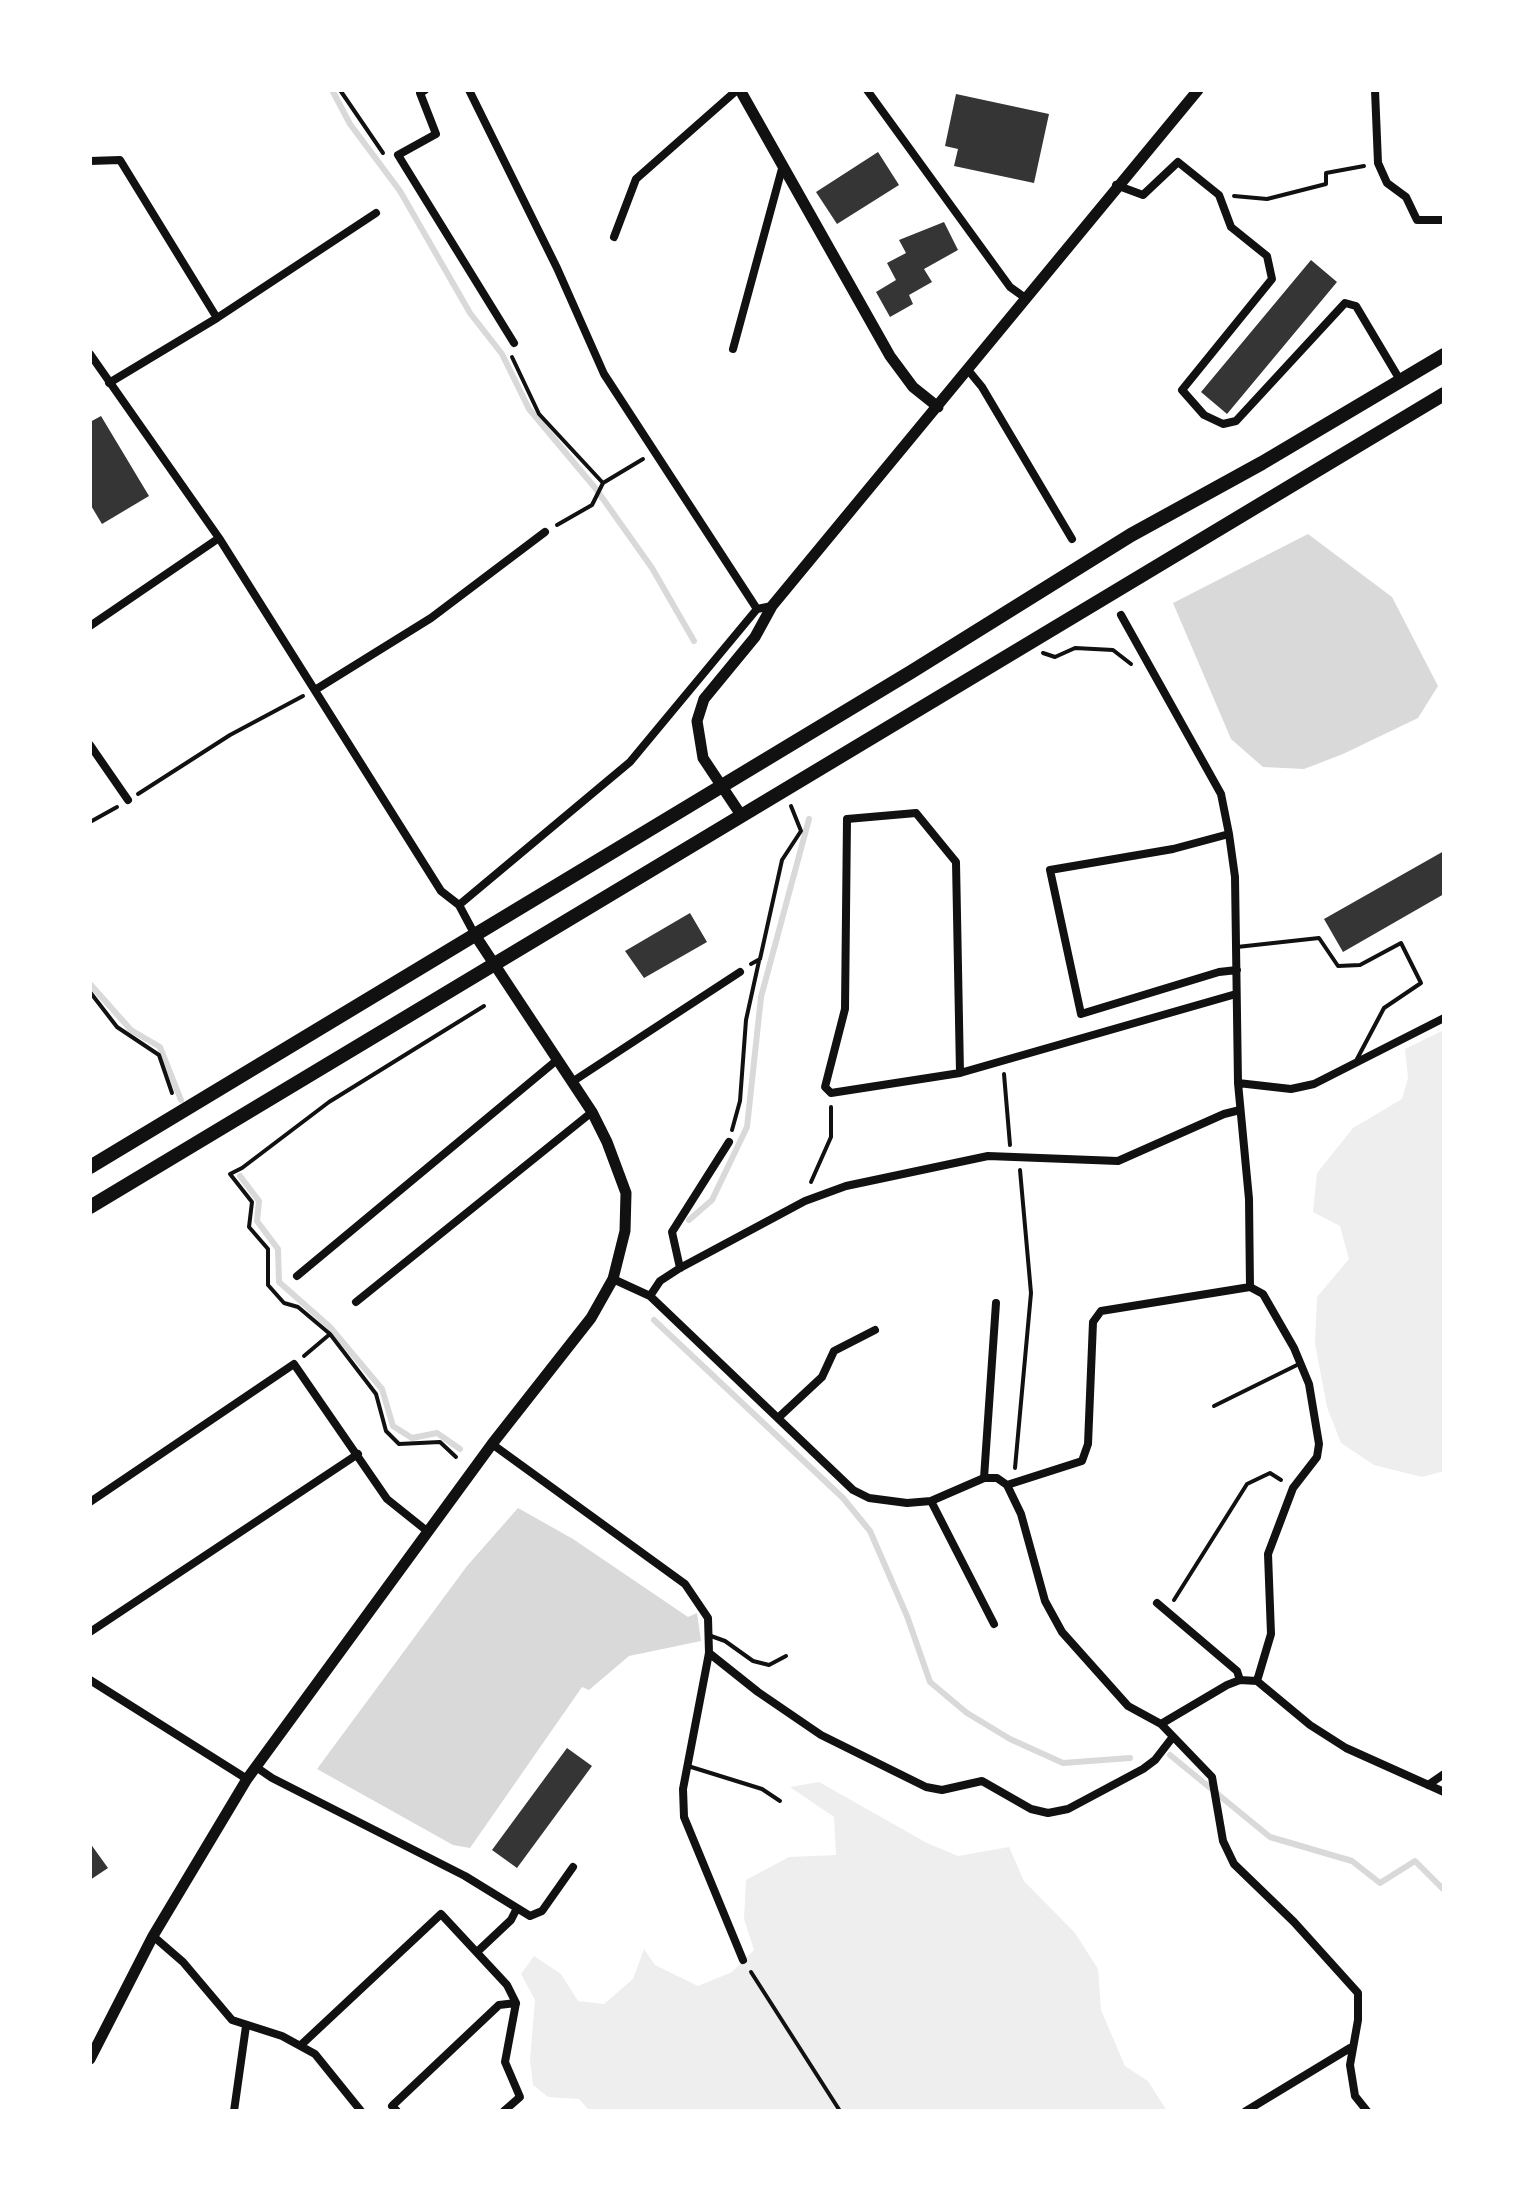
<!DOCTYPE html>
<html>
<head>
<meta charset="utf-8">
<style>
  body { margin:0 }
  #map { position:relative; width:1534px; height:2201px; overflow:hidden; background:#fff; font-family:"Exo 2",sans-serif }
  canvas { display:block }
  .frame { position:absolute; inset:0; border:92px solid #fff; pointer-events:none }
</style>
</head>
<body>
<div id="map">
<canvas width="1534" height="2201"></canvas>
<div class="frame"></div>
</div>
<script>
const c = document.querySelector('canvas').getContext('2d');
c.lineJoin = 'round';
function fill(path, color) { c.fillStyle = color; c.fill(path, 'evenodd'); }
const shape = rows => new Path2D(rows.map(r => 'M' + r).join(''));
function stroke(path, color, width, dash) { c.strokeStyle = color; c.lineWidth = width; c.lineCap = dash ? 'butt' : 'round'; c.setLineDash(dash || []); c.stroke(path); }
const green = shape([
  [1444,1030,1444,1471,1422,1477,1374,1465,1341,1443,1327,1407,1315,1344,1317,1297,1349,1259,1340,1226,1313,1212,1317,1173,1353,1128,1402,1099,1408,1078,1405,1049],
  [819,1782,927,1843,958,1856,1009,1847,1024,1881,1075,1933,1098,1969,1101,2010,1125,2066,1148,2081,1167,2111,590,2111,579,2099,548,2097,533,2085,530,2060,535,2000,521,1974,534,1956,561,1974,578,2001,604,2004,633,1979,644,1949,655,1965,698,1986,732,1972,754,1950,744,1919,746,1880,789,1857,836,1855,834,1817,790,1787]
]);
const water = shape([
  [1308,534,1392,597,1438,686,1418,718,1343,754,1304,769,1263,767,1231,739,1173,603],
  [518,1508,573,1539,688,1617,697,1613,701,1641,629,1656,589,1690,582,1687,470,1848,453,1845,317,1769,467,1566]
]);
const stream = shape([
  [332,90,350,124,400,191,470,313,502,354,529,409,596,489,652,568,694,641],
  [90,984,131,1030,160,1047,181,1100],
  [240,1176,259,1201,257,1221,278,1249,279,1282,330,1327,382,1389,393,1426,412,1438,437,1433,460,1449],
  [689,1220,712,1200,747,1127,761,997,809,819],
  [654,1320,843,1498,870,1531,907,1616,930,1682,967,1713,1010,1739,1063,1763,1130,1758],
  [1170,1755,1270,1837,1352,1861,1380,1883,1415,1861,1444,1890]
]);
const building = shape([
  [956,94,1049,114,1034,183,954,166,958,149,945,146],
  [878,152,899,185,837,224,816,192],
  [944,222,958,250,924,269,932,282,909,295,913,304,890,317,876,292,896,280,887,263,906,253,899,240],
  [1311,260,1337,282,1227,414,1201,392],
  [101,416,149,496,102,524,90,504,90,422],
  [1444,851,1444,894,1343,952,1324,919],
  [690,913,707,942,644,978,625,951],
  [567,1748,592,1766,517,1868,492,1850],
  [90,1843,108,1868,90,1880]
]);
const path = shape([
  [340,90,383,153],
  [1234,196,1267,199,1326,184,1326,173,1364,166],
  [512,357,539,414,603,483],
  [557,525,592,505,603,483,643,459],
  [1043,653,1055,657,1075,648,1113,650,1131,664],
  [138,794,230,735,303,696],
  [90,822,117,807],
  [751,964,760,959,782,860,801,831,791,806],
  [90,992,117,1027,159,1055,172,1093],
  [1004,1074,1010,1145],
  [732,1130,740,1101,746,1020,759,961],
  [811,1182,831,1137,831,1107],
  [304,1356,330,1334],
  [456,1457,440,1442,399,1444,386,1431,376,1394,330,1334,298,1307,284,1303,268,1285,268,1249,249,1227,252,1202,230,1174,242,1168,329,1102,484,1006],
  [1015,1468,1031,1293,1020,1170],
  [1174,1600,1247,1484,1270,1473,1281,1480],
  [751,1972,840,2111]
]);
const service = shape([
  [1237,947,1319,938,1338,966,1360,965,1401,943,1421,983,1384,1008,1357,1059],
  [1214,1406,1299,1364],
  [711,1636,725,1641,753,1661,769,1665,786,1656],
  [688,1766,762,1789,780,1801]
]);
const minor = shape([
  [425,90,420,93,436,134,398,155,514,343],
  [469,90,557,268,604,374,757,609,772,606],
  [867,90,1010,287,1024,297],
  [1375,90,1378,163,1387,183,1406,197,1417,220,1444,220],
  [90,161,120,160,217,318],
  [1116,185,1143,195,1178,162,1219,195,1231,227,1267,256,1272,279,1182,390,1204,415,1223,424,1236,421,1345,303,1356,306,1400,380],
  [614,237,636,179,737,90],
  [733,349,783,165],
  [90,354,219,538,441,891,459,905,475,935],
  [968,370,982,387,1072,539],
  [109,383,217,318,376,213],
  [1121,615,1221,794,1229,834,1235,877,1238,1083,1249,1199,1250,1287],
  [90,626,219,538],
  [315,690,431,618,545,532],
  [90,745,128,800],
  [1229,834,1173,849,1050,870,1081,1014,1219,972,1237,970],
  [459,905,630,762,757,609],
  [960,1073,956,862,916,813,847,819,845,1009,825,1087,831,1093,960,1073,1236,994],
  [572,1082,740,972],
  [1238,1083,1291,1089,1314,1084,1444,1018],
  [680,1268,672,1232,729,1142],
  [297,1276,557,1060],
  [613,1279,650,1296,853,1490,869,1498,907,1503,931,1501,984,1478,997,1478,1007,1485,1021,1514,1045,1601,1062,1632,1128,1706,1161,1724,1212,1777,1223,1841,1234,1864,1294,1922,1358,1993,1358,2020,1350,2065,1355,2096,1367,2111],
  [650,1296,660,1281,680,1268,805,1201,846,1186,988,1156,1118,1161,1224,1114,1240,1110],
  [356,1302,592,1112],
  [778,1418,822,1377,834,1351,875,1330],
  [492,1444,685,1584,708,1618,709,1653,683,1789,684,1817,743,1960],
  [984,1478,996,1303],
  [1007,1485,1082,1461,1088,1444,1093,1322,1101,1311,1250,1287,1263,1294,1294,1348,1309,1384,1319,1444,1317,1457,1293,1488,1268,1554,1271,1634,1257,1681],
  [931,1501,994,1624],
  [90,1502,294,1364,387,1499,427,1531],
  [1157,1603,1237,1671,1240,1680],
  [90,1632,358,1454],
  [709,1653,758,1692,821,1735,926,1787,942,1790,982,1781,1031,1809,1048,1813,1068,1809,1143,1769,1155,1760,1172,1738],
  [90,1680,247,1779],
  [1161,1724,1227,1685,1240,1680,1257,1681,1310,1725,1346,1748,1444,1792],
  [256,1767,272,1778,465,1876,530,1916,542,1911,573,1867],
  [1428,1785,1444,1774],
  [153,1936,183,1962,232,2020,282,2036,315,2054,361,2111],
  [477,1952,511,1920,516,1910],
  [301,2045,441,1914,507,1985,516,2003],
  [234,2111,246,2026],
  [397,2111,392,2106,499,2005,516,2003,505,2062,520,2097,504,2111],
  [1246,2111,1350,2048]
]);
const tertiary = shape([
  [740,90,890,356,913,387,938,407],
  [741,815,703,758,697,721,704,699,755,637,772,606,1198,90],
  [90,2059,153,1936,247,1779,492,1444,591,1318,613,1279,625,1231,626,1193,607,1142,592,1112,475,935]
]);
const trunk = shape([
  [90,1167,911,672,1131,535,1262,463,1444,355],
  [90,1207,1444,394]
]);
fill(green, '#eee');
fill(water, '#d9d9d9');
stroke(stream, '#d9d9d9', 6);
fill(building, '#353535');
stroke(path, '#111', 4);
stroke(service, '#111', 4);
stroke(minor, '#111', 8);
stroke(tertiary, '#111', 11);
stroke(trunk, '#111', 14);
</script>
</body>
</html>
